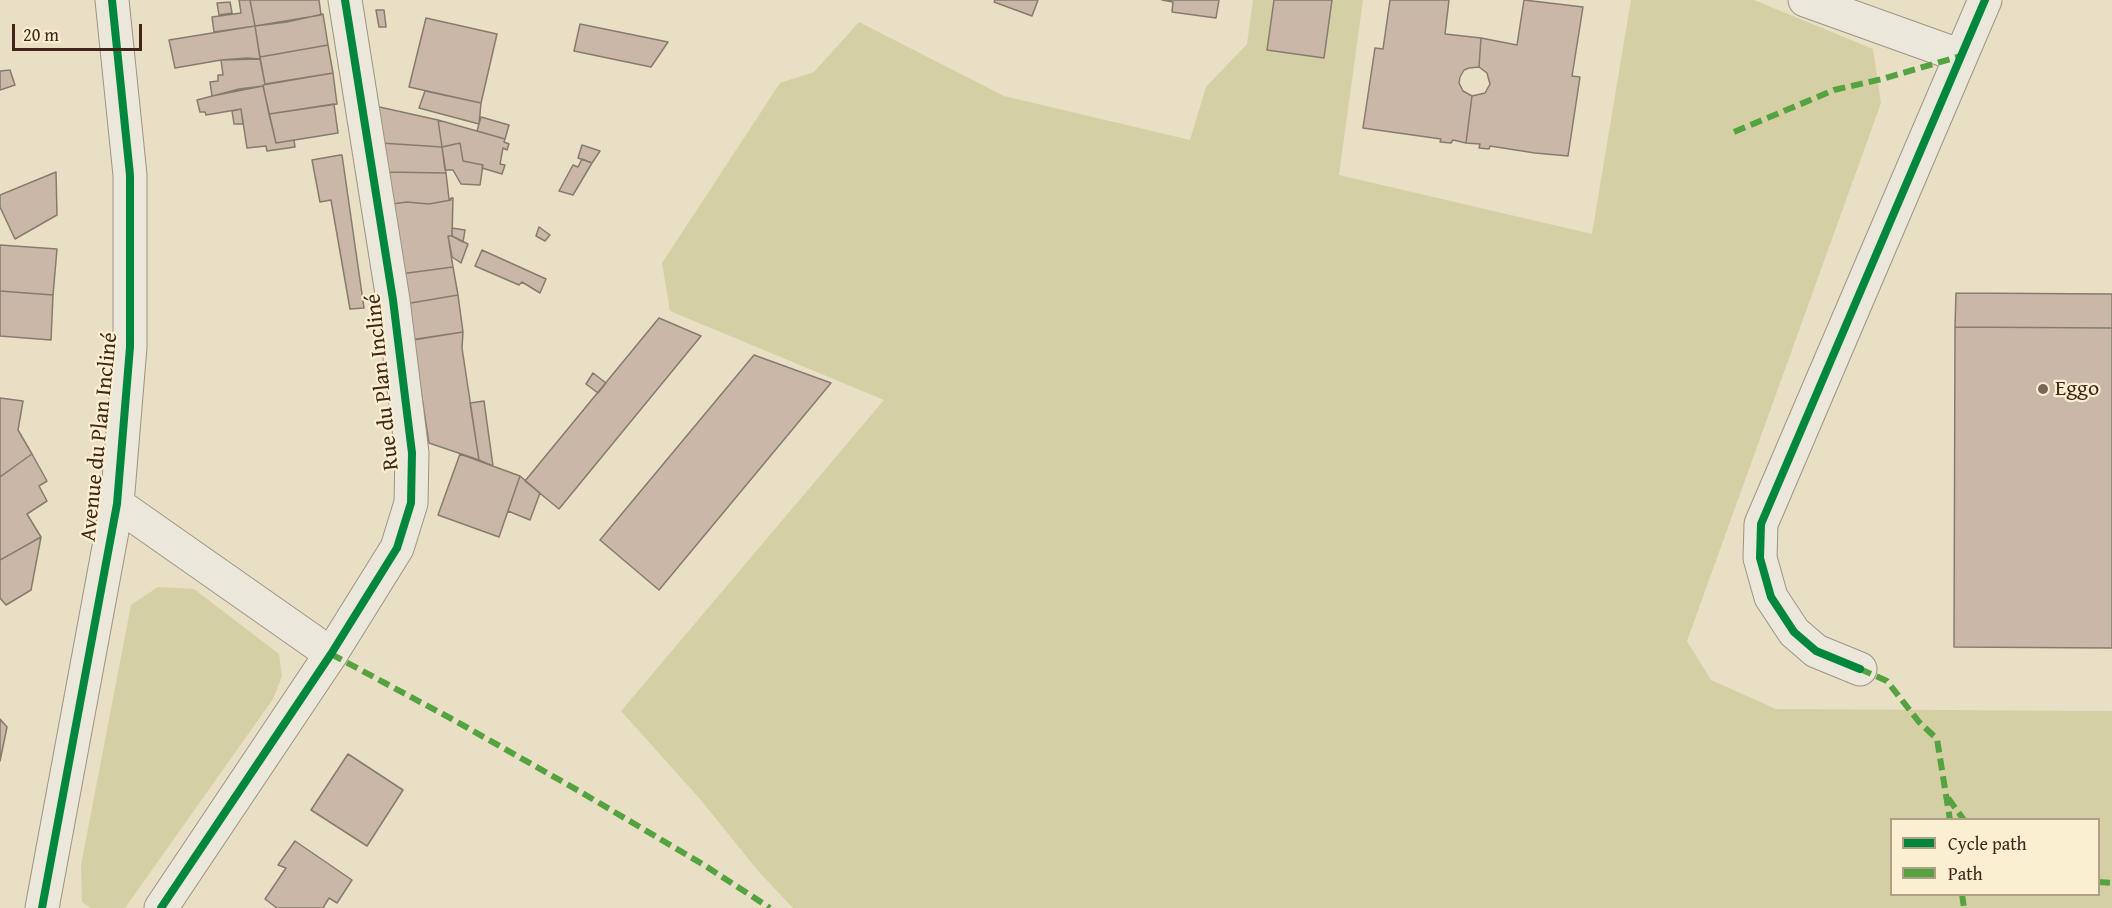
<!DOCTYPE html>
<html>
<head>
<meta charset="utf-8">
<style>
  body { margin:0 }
  #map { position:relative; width:2112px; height:908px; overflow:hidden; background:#e8dfc5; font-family:"Gentium Book Plus",serif }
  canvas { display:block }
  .legend { position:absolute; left:1890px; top:818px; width:210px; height:78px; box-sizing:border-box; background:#faefd0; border:2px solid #b09e87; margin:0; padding:8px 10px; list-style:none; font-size:18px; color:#41251a }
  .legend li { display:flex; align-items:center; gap:12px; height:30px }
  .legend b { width:30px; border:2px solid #b09e87 }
  .scale { position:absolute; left:12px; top:24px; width:130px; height:27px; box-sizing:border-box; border:3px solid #41251a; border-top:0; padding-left:8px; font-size:18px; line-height:21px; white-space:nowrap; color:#41251a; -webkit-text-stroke:4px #faefd0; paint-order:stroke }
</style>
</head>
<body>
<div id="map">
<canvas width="2112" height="908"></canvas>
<ul class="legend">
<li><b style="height:8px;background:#00873e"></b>Cycle path</li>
<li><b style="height:8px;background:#55a340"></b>Path</li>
</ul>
<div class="scale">20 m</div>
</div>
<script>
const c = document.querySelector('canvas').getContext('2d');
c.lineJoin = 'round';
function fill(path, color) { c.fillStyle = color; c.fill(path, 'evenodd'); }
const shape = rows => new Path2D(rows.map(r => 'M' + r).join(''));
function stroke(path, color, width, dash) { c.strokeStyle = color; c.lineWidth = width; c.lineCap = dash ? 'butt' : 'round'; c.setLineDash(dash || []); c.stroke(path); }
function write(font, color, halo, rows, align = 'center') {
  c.font = font + ' "Gentium Book Plus",serif'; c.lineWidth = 4.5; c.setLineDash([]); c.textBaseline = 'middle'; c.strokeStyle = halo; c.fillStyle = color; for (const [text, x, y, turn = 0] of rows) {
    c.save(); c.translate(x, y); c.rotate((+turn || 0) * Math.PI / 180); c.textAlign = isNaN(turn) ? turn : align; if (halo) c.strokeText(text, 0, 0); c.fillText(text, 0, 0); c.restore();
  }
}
const green = shape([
  [1253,0,1363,0,1339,175,1592,234,1631,0,1754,0,1873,49,1881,103,1687,641,1711,680,1776,709,2112,711,2112,908,793,908,759,872,700,799,621,711,884,400,670,311,662,263,780,83,814,72,859,22,1004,96,1190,140,1206,87,1247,44],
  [1892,820,2098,820,2098,894,1892,894],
  [158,587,194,589,279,654,282,676,273,699,125,908,91,908,82,902,81,865,131,605]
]);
const building = shape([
  [239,0,250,0,255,26,214,32,212,17,241,13,239,0],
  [250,0,319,0,321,15,255,26,250,0],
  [995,0,1038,0,1032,16,994,2,995,0],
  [1162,0,1219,0,1216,18,1172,12,1173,2,1162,0],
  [1274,0,1332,0,1324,58,1267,50,1274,0],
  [1390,0,1449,0,1445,34,1481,38,1479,67,1469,68,1464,70,1460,77,1459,83,1463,91,1472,96,1466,143,1453,140,1451,143,1440,142,1441,139,1363,128,1375,48,1383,49,1390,0],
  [1524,0,1583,7,1572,76,1580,77,1568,156,1535,153,1490,146,1489,149,1479,148,1480,144,1466,143,1472,96,1485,93,1490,84,1487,73,1479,67,1481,38,1517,45,1524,0],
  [230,2,232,13,219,15,217,3,230,2],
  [376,10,384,10,386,27,379,27,376,10],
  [323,14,328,45,260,57,255,26,287,22,323,14],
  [426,18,497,34,481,103,409,87,426,18],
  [580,24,668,42,651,67,574,51,580,24],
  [255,26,260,59,221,60,175,68,169,40,255,26],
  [328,45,333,73,265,84,260,57,328,45],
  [247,58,260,59,265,84,263,86,212,96,210,82,218,81,218,75,223,75,221,60,247,58],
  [10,70,15,85,0,90,0,71,10,70],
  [333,73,337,104,269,114,263,85,333,73],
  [263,86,276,143,294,140,295,147,267,151,266,146,247,148,241,109,206,115,205,112,200,112,197,100,239,89,263,86],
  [425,91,481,103,479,124,419,108,425,91],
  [334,104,338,133,276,143,269,114,334,104],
  [375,106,438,120,442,147,381,143,375,106],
  [241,109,243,124,234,124,232,111,241,109],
  [481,117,509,125,505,139,477,131,481,117],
  [438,120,505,139,504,142,509,144,507,150,503,148,500,164,505,165,502,174,482,168,483,165,463,161,460,143,442,147,438,120],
  [381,143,442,147,446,173,385,172,381,143],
  [460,143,463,161,483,165,480,185,461,184,453,170,445,170,442,147,460,143],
  [582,145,600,151,592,163,578,158,582,145],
  [340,155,342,155,364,308,350,309,331,200,320,202,312,160,340,155],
  [582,159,592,163,573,195,559,191,573,165,578,167,582,159],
  [56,172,57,215,15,239,0,207,0,195,56,172],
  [385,172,446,173,449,199,451,200,429,204,407,202,392,204,385,172],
  [451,198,453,198,452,236,448,236,453,267,400,274,392,204,407,202,429,204,451,200,451,198],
  [539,227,550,235,545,241,536,236,539,227],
  [452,228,465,230,463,242,452,236,452,228],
  [448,236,452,236,468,244,461,263,452,257,448,236],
  [0,245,57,249,53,295,0,291,0,245],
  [482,250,546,279,540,293,522,282,519,285,475,266,482,250],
  [453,267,458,295,405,304,400,274,453,267],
  [0,291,53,295,51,340,0,336,0,291],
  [1956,293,2112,294,2112,328,1955,327,1956,293],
  [458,295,463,332,410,340,405,304,458,295],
  [659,318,701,336,559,509,525,481,659,318],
  [1955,327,2112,328,2112,648,1954,647,1955,327],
  [463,332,462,348,479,460,429,443,413,340,463,332],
  [754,355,831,383,659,590,600,540,754,355],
  [593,373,606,383,598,393,586,384,593,373],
  [0,398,23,401,18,430,32,454,0,477,0,398],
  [484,401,493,466,479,460,470,403,484,401],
  [32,454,47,481,39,486,47,501,27,514,41,537,0,560,0,477,32,454],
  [460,454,520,476,499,537,438,515,460,454],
  [520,476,540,493,530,520,508,511,520,476],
  [41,537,31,590,6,605,0,598,0,560,41,537],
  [0,719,7,727,0,761,0,719],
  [348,754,403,790,367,846,311,810,348,754],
  [295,841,352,880,337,903,329,898,323,908,277,908,265,899,286,868,278,865,295,841]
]);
const minor = shape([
  [1805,0,1961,56],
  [117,504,331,654],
  [1860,669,1816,651,1794,632,1771,597,1760,558,1761,524,1985,0],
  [42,908,117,504,130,347,130,175,112,0],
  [161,908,331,654,397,548,411,503,412,453,393,300,345,0]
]);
const quiet = shape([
  [1734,132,1834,90,1882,79,1961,56],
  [331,654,452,719,579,791,704,865,770,908],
  [1860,669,1887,681,1919,722,1937,739,1950,820],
  [1948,798,1964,820],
  [2098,882,2112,883],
  [1962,894,1964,908]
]);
const cycleway = shape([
  [1860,669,1816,651,1794,632,1771,597,1760,558,1761,524,1985,0],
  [42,908,117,504,130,347,130,175,112,0],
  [161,908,331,654,397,548,411,503,412,453,393,300,345,0]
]);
const markers = [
  [2043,389,6,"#7b6656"]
];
const streetNames = [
  ["Rue du Plan Incliné",383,382,-96],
  ["Avenue du Plan Incliné",100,437,-84]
];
const poiNames = [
  ["Eggo",2055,389]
];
fill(green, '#d4d0a4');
fill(building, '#cab7a8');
stroke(building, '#857c6e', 1.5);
stroke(minor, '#9d9485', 35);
stroke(minor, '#ebe7da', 33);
stroke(quiet, '#55a340', 6, [12, 6]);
stroke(cycleway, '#00873e', 8);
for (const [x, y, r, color] of markers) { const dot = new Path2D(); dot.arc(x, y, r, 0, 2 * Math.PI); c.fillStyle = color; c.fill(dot); stroke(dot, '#faefd0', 2); }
write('22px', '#41251a', '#faefd0', streetNames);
write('22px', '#41251a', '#faefd0', poiNames, 'left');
</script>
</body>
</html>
